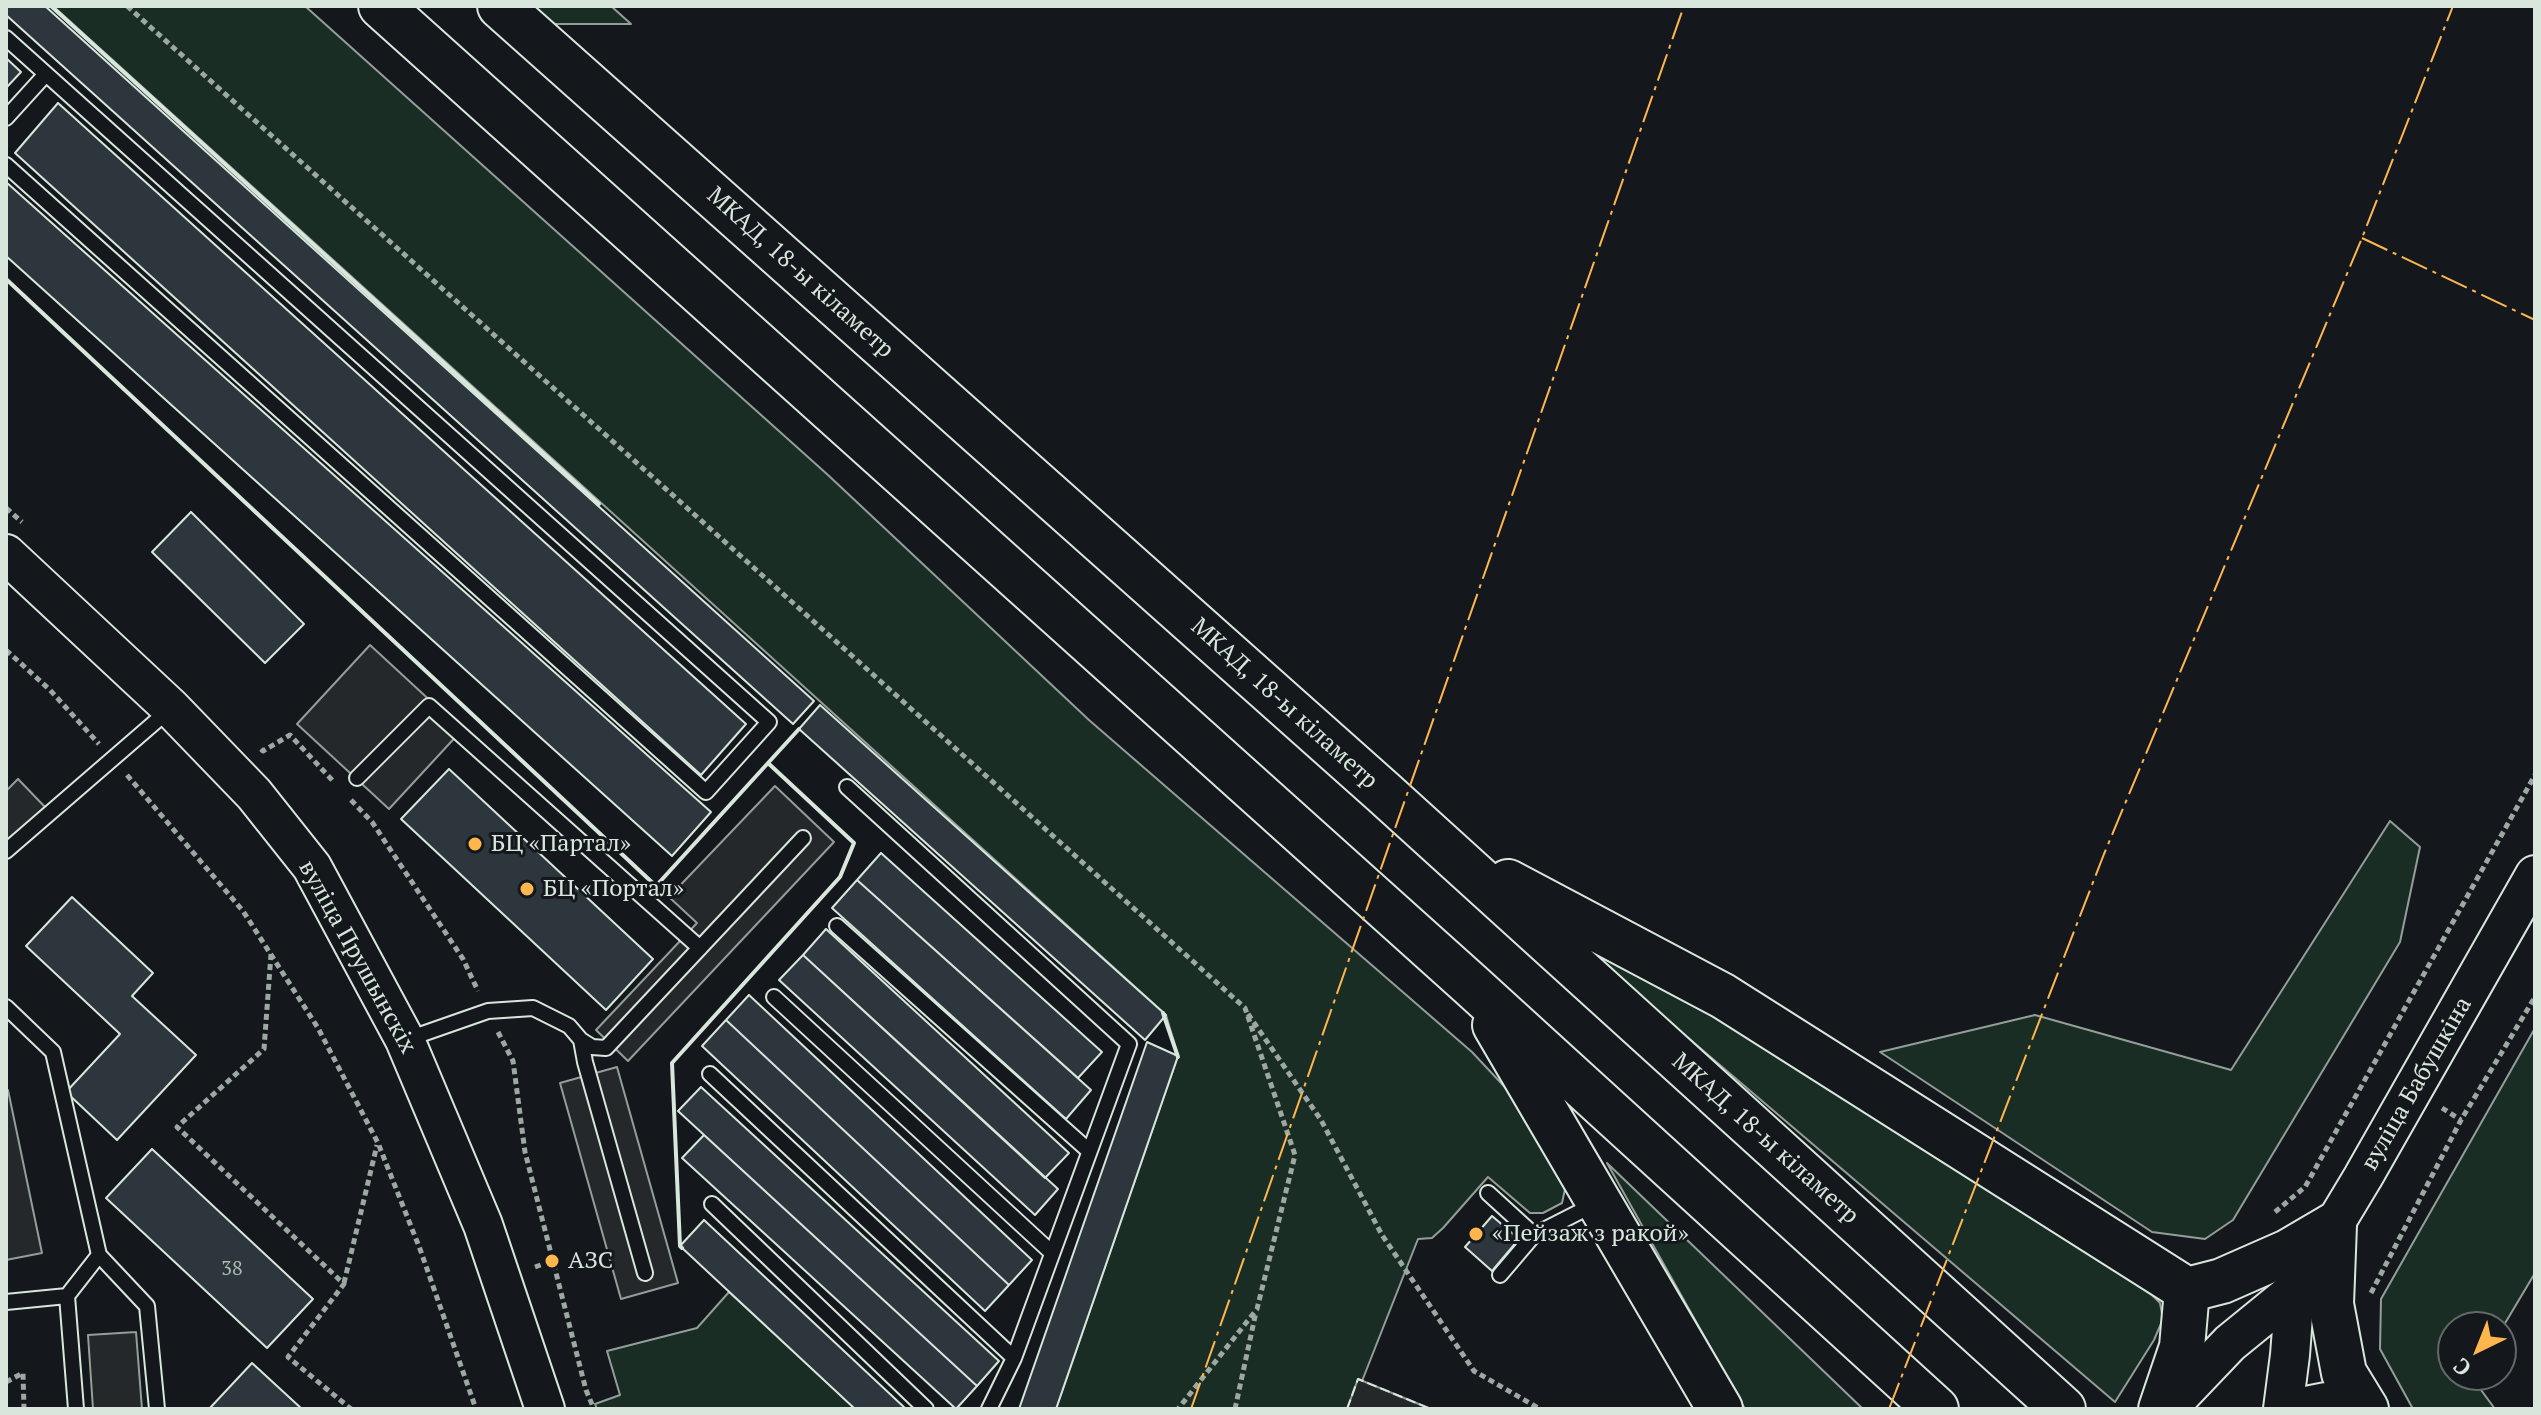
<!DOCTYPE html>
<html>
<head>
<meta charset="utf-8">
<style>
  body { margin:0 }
  #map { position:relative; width:2541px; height:1415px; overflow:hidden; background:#14181c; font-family:"PT Serif",serif }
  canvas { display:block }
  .frame { position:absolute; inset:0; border:8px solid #d8e6dc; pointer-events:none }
  .north { position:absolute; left:2437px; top:1311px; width:80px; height:80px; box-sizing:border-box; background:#14181c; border:2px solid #626a69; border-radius:50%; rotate:223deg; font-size:22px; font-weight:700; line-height:32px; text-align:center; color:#d8e6dc }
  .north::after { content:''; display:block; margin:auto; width:28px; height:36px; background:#ffb74d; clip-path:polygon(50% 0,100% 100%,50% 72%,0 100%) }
</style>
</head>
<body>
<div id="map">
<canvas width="2541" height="1415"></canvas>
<div class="frame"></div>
<div class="north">С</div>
</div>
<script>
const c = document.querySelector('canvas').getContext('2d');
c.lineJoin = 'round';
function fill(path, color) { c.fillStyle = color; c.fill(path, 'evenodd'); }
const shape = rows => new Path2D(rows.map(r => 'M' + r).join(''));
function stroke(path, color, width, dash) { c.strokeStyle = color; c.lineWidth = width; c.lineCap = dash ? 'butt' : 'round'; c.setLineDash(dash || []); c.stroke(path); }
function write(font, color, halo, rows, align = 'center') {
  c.font = font + ' "PT Serif",serif'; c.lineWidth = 6; c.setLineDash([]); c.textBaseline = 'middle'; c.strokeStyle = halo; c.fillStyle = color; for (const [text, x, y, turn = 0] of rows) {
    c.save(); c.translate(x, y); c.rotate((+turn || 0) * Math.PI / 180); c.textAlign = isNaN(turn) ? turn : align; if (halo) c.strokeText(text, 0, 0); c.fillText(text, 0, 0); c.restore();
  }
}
const green = shape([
  [53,6,305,6,828,475,1089,720,1472,1052,1516,1099,1567,1180,1562,1203,1543,1213,1530,1213,1488,1177,1443,1228,1432,1238,1418,1239,1351,1409,1056,1409,1178,1056,1166,1015,53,6],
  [534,6,611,6,631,24,553,24,534,6],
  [2390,821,2420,847,2400,942,2233,1220,2205,1239,2152,1232,1880,1052,2035,1015,2231,1070,2390,821],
  [1571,938,1766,1044,2149,1292,2160,1303,2163,1319,2154,1340,2115,1402,1571,938],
  [2535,1028,2535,1273,2501,1330,2501,1327,2453,1327,2453,1375,2475,1375,2473,1379,2495,1409,2413,1409,2380,1349,2381,1299,2535,1028],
  [1607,1163,1863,1409,1745,1409,1607,1163],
  [729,1292,856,1409,597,1409,595,1404,620,1395,607,1351,697,1328,729,1292]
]);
const parking = shape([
  [370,645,462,730,389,809,297,724,370,645],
  [18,779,45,807,6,845,6,791,18,779],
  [775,786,834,842,628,1061,596,1030,697,923,669,897,775,786],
  [617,1067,678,1283,621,1299,560,1083,617,1067],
  [6,1090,8,1090,42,1253,6,1260,6,1090],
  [136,1332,142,1409,93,1409,88,1335,136,1332],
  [1358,1379,1431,1409,1347,1409,1358,1379]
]);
const building = shape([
  [6,6,45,6,814,701,793,724,6,15,6,6],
  [6,58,21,72,6,88,6,58],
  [58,103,746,724,701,775,15,153,58,103],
  [6,182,711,812,672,856,6,256,6,182],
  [191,512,304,624,265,663,152,552,191,512],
  [820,705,1166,1015,1145,1040,799,729,820,705],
  [449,769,653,959,606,1010,401,819,449,769],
  [881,853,1102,1052,1078,1078,857,880,881,853],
  [857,880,1091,1090,1066,1119,832,908,857,880],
  [72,897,153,973,132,996,196,1055,117,1140,66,1092,120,1034,26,946,72,897],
  [826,929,1069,1153,1045,1178,803,955,826,929],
  [803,955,1058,1189,1035,1215,779,980,803,955],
  [749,995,1032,1260,1009,1285,726,1020,749,995],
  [726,1020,1009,1285,985,1311,702,1046,726,1020],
  [1147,1042,1178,1056,1056,1409,1019,1409,1147,1042],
  [701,1087,999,1361,977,1386,678,1111,701,1087],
  [704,1135,977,1386,956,1409,682,1158,704,1135],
  [152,1149,313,1299,267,1348,106,1198,152,1149],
  [1492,1216,1519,1239,1492,1271,1465,1247,1492,1216],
  [704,1220,906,1409,855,1409,680,1246,704,1220],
  [252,1363,302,1409,209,1409,252,1363]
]);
const path = shape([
  [127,6,1245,1008,1295,1155,1257,1309,1178,1409],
  [6,508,22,522],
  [6,650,50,690,99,744],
  [261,749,263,751,290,735,333,781],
  [127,775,243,911,318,1028,378,1143,420,1249,476,1409],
  [351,800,372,822,463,959,478,991],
  [271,954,264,1049,177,1127,344,1284,288,1357,351,1409],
  [1248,1014,1321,1120,1382,1235,1474,1371,1540,1409],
  [498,1032,513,1061,525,1152,586,1390,594,1409],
  [2442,1108,2461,1120],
  [2275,1212,2305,1187,2535,775],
  [535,1267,552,1261],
  [344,1283,377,1145],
  [2371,1293,2461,1120,2535,997],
  [6,1382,23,1373,24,1409],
  [1235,1409,1256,1312]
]);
const service = shape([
  [6,38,769,722,706,792,6,165],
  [6,118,46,74],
  [357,778,429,706,700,948],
  [847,787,1129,1044,1014,1358,989,1409],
  [6,851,169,710],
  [837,926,1089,1151],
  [774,997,1052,1253],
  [6,1007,53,1052,99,1255,147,1306,157,1409],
  [405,1040,488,1011,533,1008,569,1026,581,1040,585,1062,645,1273],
  [581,1040,592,1047,606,1048,803,838],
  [710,1074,1014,1358],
  [1488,1193,1534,1235,1500,1275],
  [712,1204,926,1409],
  [1534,1235,1593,1205],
  [67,1296,76,1409],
  [6,1302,67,1296,99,1255]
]);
const tertiary = shape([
  [6,554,171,708,254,794,312,867,405,1040,483,1225,545,1409],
  [2167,1409,2230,1343,2295,1290,2363,1177,2535,875],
  [2283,1409,2290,1355,2295,1290]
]);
const trunk = shape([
  [381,6,1471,985,1936,1409],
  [500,6,1383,792,2063,1409],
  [1508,882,1723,996,2187,1290,2222,1281,2288,1252,2334,1225],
  [1495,1025,1720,1409],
  [2334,1225,2331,1304,2344,1373,2366,1409],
  [2161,1409,2182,1347,2187,1290],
  [2306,1409,2326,1405,2339,1409]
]);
const fence = shape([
  [1347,1409,1358,1379,1431,1409]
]);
const wall = shape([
  [51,6,599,504],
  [6,279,656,886,768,763,854,843,840,877,672,1063,680,1246,682,1248],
  [768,763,799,729],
  [1163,1013,1178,1057]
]);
const power = shape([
  [2362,238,2535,320],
  [1191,1409,1684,6],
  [1889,1409,2104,854,2362,238,2453,6]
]);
const markers = [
  [475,844,8,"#ffb74d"],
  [527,889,8,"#ffb74d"],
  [1476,1234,8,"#ffb74d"],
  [552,1261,8,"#ffb74d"]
];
const numberNames = [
  ["38",232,1269]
];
const streetNames = [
  ["МКАД, 18-ы кіламетр",800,273,42],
  ["МКАД, 18-ы кіламетр",1284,704,42],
  ["вуліца Прушынскіх",357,957,61],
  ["вуліца Бабушкіна",2417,1084,-60],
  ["МКАД, 18-ы кіламетр",1765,1139,42]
];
const poiNames = [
  ["БЦ «Партал»",491,844],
  ["БЦ «Портал»",543,889],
  ["«Пейзаж з ракой»",1492,1234],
  ["АЗС",568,1261]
];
fill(green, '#1a2d24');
stroke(green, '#939e99', 2);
fill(parking, '#24282b');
stroke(parking, '#939e99', 2);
fill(building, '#2c363c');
stroke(building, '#d8e6dc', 2);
stroke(service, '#d8e6dc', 18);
stroke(tertiary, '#d8e6dc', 42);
stroke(trunk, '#d8e6dc', 48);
stroke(path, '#9da8a2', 5, [6, 4]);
stroke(service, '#14181c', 14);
stroke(tertiary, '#14181c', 38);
stroke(trunk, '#14181c', 44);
stroke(fence, '#d8e6dc', 2, [10, 4]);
stroke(wall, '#d8e6dc', 4);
stroke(power, '#ffb74d', 2, [28, 6, 4, 6]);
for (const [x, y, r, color] of markers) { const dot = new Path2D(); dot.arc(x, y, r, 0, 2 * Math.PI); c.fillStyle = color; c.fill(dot); stroke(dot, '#14181c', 3); }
write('20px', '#adbab4', null, numberNames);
write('24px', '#d8e6dc', '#14181c', streetNames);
write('24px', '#d8e6dc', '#14181c', poiNames, 'left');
</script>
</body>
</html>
